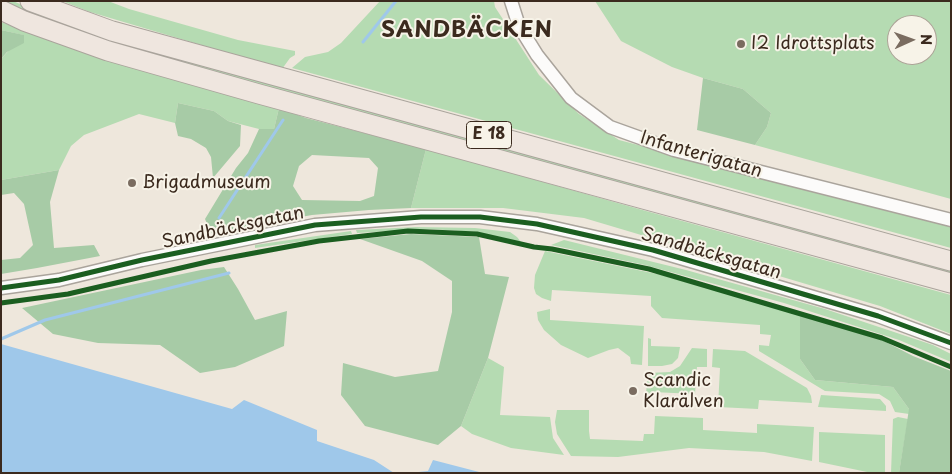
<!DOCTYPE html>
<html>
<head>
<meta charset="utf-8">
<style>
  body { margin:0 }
  #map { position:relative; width:952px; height:474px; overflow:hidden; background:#eee7dc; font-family:"Playpen Sans",sans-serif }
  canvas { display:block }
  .frame { position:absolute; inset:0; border:2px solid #3b2a1e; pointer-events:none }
  .north { position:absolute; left:887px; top:15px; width:50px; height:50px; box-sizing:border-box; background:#f7f3e8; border:1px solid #aca397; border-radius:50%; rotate:88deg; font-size:14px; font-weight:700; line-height:20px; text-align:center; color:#3b2a1e }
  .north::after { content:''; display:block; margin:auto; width:18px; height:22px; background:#7a6c60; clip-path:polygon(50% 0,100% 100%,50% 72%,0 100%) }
</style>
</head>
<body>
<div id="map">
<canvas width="952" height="474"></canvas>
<div class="frame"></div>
<div class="north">N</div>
</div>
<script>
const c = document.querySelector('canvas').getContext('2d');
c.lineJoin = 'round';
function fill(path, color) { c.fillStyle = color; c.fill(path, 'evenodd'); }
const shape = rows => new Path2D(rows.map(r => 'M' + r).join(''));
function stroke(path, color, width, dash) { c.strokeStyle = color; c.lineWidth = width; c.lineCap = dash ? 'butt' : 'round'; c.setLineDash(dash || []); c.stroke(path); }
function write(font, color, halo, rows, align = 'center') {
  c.font = font + ' "Playpen Sans",sans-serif'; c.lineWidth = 4; c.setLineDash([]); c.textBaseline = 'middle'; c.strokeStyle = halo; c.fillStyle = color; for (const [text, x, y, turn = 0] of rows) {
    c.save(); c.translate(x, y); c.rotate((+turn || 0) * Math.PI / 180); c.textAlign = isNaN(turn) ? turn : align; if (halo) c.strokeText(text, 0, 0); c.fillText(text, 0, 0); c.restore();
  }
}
const green = shape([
  [1,1,13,1,50,17,951,269,951,276,94,41],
  [62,1,108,1,129,9,238,40,295,51,295,55,290,58,282,69,90,12],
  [380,1,494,1,495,7,539,75,579,114,619,140,951,227,951,248,292,68,305,57,328,52,341,43],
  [595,1,951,1,951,199,755,145,767,127,771,113,743,89,703,78,672,67,621,41],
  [897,25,927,25,927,55,897,55],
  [1,22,41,37,279,108,274,129,259,129,228,121,214,111,178,103,175,123,139,114,84,135,71,146,59,170,1,180,1,59,23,35,1,30],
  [426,149,646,211,951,295,951,334,880,306,584,218,503,208,411,208],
  [416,227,475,228,510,232,517,237,521,242,477,232,429,229,357,233,356,230],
  [351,231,352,234,255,248,255,245],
  [564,240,686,270,825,309,933,345,951,354,951,362,899,340,784,303,645,265,551,245],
  [545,251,662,275,800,315,800,359,815,380,893,387,909,409,909,414,895,412,890,401,879,394,825,391,759,351,759,345,769,346,771,335,760,334,760,325,662,318,651,306,651,296,552,290,551,301,542,298,536,294,534,288,535,275],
  [550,309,550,320,644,326,642,365,631,364,630,357,618,348,609,350,588,358,561,345,544,330,538,320,537,312],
  [648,338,651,339,651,346,680,347,678,358,672,364,662,366,648,366],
  [692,348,707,349,707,367,697,367,695,394,653,392,653,394,646,394,648,373,670,372,680,366],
  [713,349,745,351,807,388,811,396,812,403,759,400,758,409,718,407,720,368,712,367],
  [488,358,504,367,500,415,550,417,553,438,564,455,511,448,472,434,461,426],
  [821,395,880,399,886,406,886,411,818,407],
  [557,410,589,410,589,431,590,439,643,441,644,434,654,434,655,416,703,418,703,430,757,433,757,424,814,427,812,461,764,452,689,448,618,457,571,456,557,434,555,422],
  [898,417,908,419,899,473,891,473,893,419],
  [819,432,885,435,885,473,872,473,819,462]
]);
const forest = shape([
  [1,30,24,35,24,43,7,52,1,59],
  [703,78,743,89,771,113,767,127,755,145,697,130],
  [178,103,214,111,228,121,241,125,240,146,213,178,211,157,206,148,191,139,178,136,175,123],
  [279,108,306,118,426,149,411,208,369,210,312,215,211,233,205,219,236,168,248,153,259,129,274,129],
  [312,155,369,158,378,168,374,196,360,201,302,200,293,186,299,166],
  [59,170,50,202,54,248,94,245,100,256,37,268,1,274,1,260,20,258,33,245,24,204,14,193,1,195,1,180],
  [411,234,479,237,485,274,509,277,488,358,461,426,438,445,365,426,341,395,343,363,395,377,438,371,452,312,452,281,422,261,360,239],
  [224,267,238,289,255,320,287,311,284,346,235,367,200,373,160,345,98,343,53,334,22,308,201,270],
  [800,315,882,340,913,356,951,371,951,473,899,473,909,409,893,387,815,380,800,359]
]);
const water = shape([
  [1,344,232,409,244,400,317,430,317,441,374,460,394,473,1,473],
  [433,460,483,473,409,473,428,471]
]);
const stream = shape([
  [363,42,396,1],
  [219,218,283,120],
  [1,339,45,320,229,273]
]);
const tertiary = shape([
  [511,1,519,26,537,55,571,98,610,127,674,150,951,220],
  [1,288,59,280,142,260,315,225,421,217,480,217,537,224,653,250,878,316,951,343]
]);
const motorway = shape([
  [30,1,112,31,951,261],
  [1,10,24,21,108,51,259,94,951,283]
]);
const cycleway = shape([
  [1,288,59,280,142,260,315,225,421,217,480,217,537,224,653,250,878,316,951,343],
  [1,303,68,294,211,261,319,241,408,231,477,234,534,247,552,249,649,269,882,338,951,367]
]);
const markers = [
  [741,44,5,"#7a6c60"],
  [132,183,5,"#7a6c60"],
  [633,391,5,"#7a6c60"]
];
const shields = [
  [489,135,45]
];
const shieldNames = [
  ["E 18",489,135]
];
const poiNames = [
  ["I2 Idrottsplats",751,44],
  ["Brigadmuseum",142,183],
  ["Scandic",643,381],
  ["Klarälven",643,402]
];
const streetNames = [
  ["Infanterigatan",701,155,16],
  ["Sandbäcksgatan",233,228,-12],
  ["Sandbäcksgatan",711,254,16]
];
const districtNames = [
  ["SANDBÄCKEN",467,31]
];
fill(green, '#b5dbb2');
fill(forest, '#a7cba6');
fill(water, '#9fc8ea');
stroke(stream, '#9fc8ea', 3);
stroke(tertiary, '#aaa49c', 15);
stroke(motorway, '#aaa49c', 21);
stroke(tertiary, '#fcfbfa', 12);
stroke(motorway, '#efe6df', 19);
stroke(cycleway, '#1b5e20', 5);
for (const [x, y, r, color] of markers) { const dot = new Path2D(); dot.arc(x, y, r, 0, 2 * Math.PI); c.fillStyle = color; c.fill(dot); stroke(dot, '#f7f3e8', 2); }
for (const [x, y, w] of shields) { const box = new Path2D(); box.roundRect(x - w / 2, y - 13.5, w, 27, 4); c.fillStyle = '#f7f3e8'; c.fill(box); stroke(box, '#3b2a1e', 1); }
write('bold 16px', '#3b2a1e', null, shieldNames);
write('18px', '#3b2a1e', '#f7f3e8', poiNames, 'left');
write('18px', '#3b2a1e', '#f7f3e8', streetNames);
c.letterSpacing = '1px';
write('bold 22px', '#3b2a1e', '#f7f3e8', districtNames);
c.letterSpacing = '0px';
</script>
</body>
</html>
